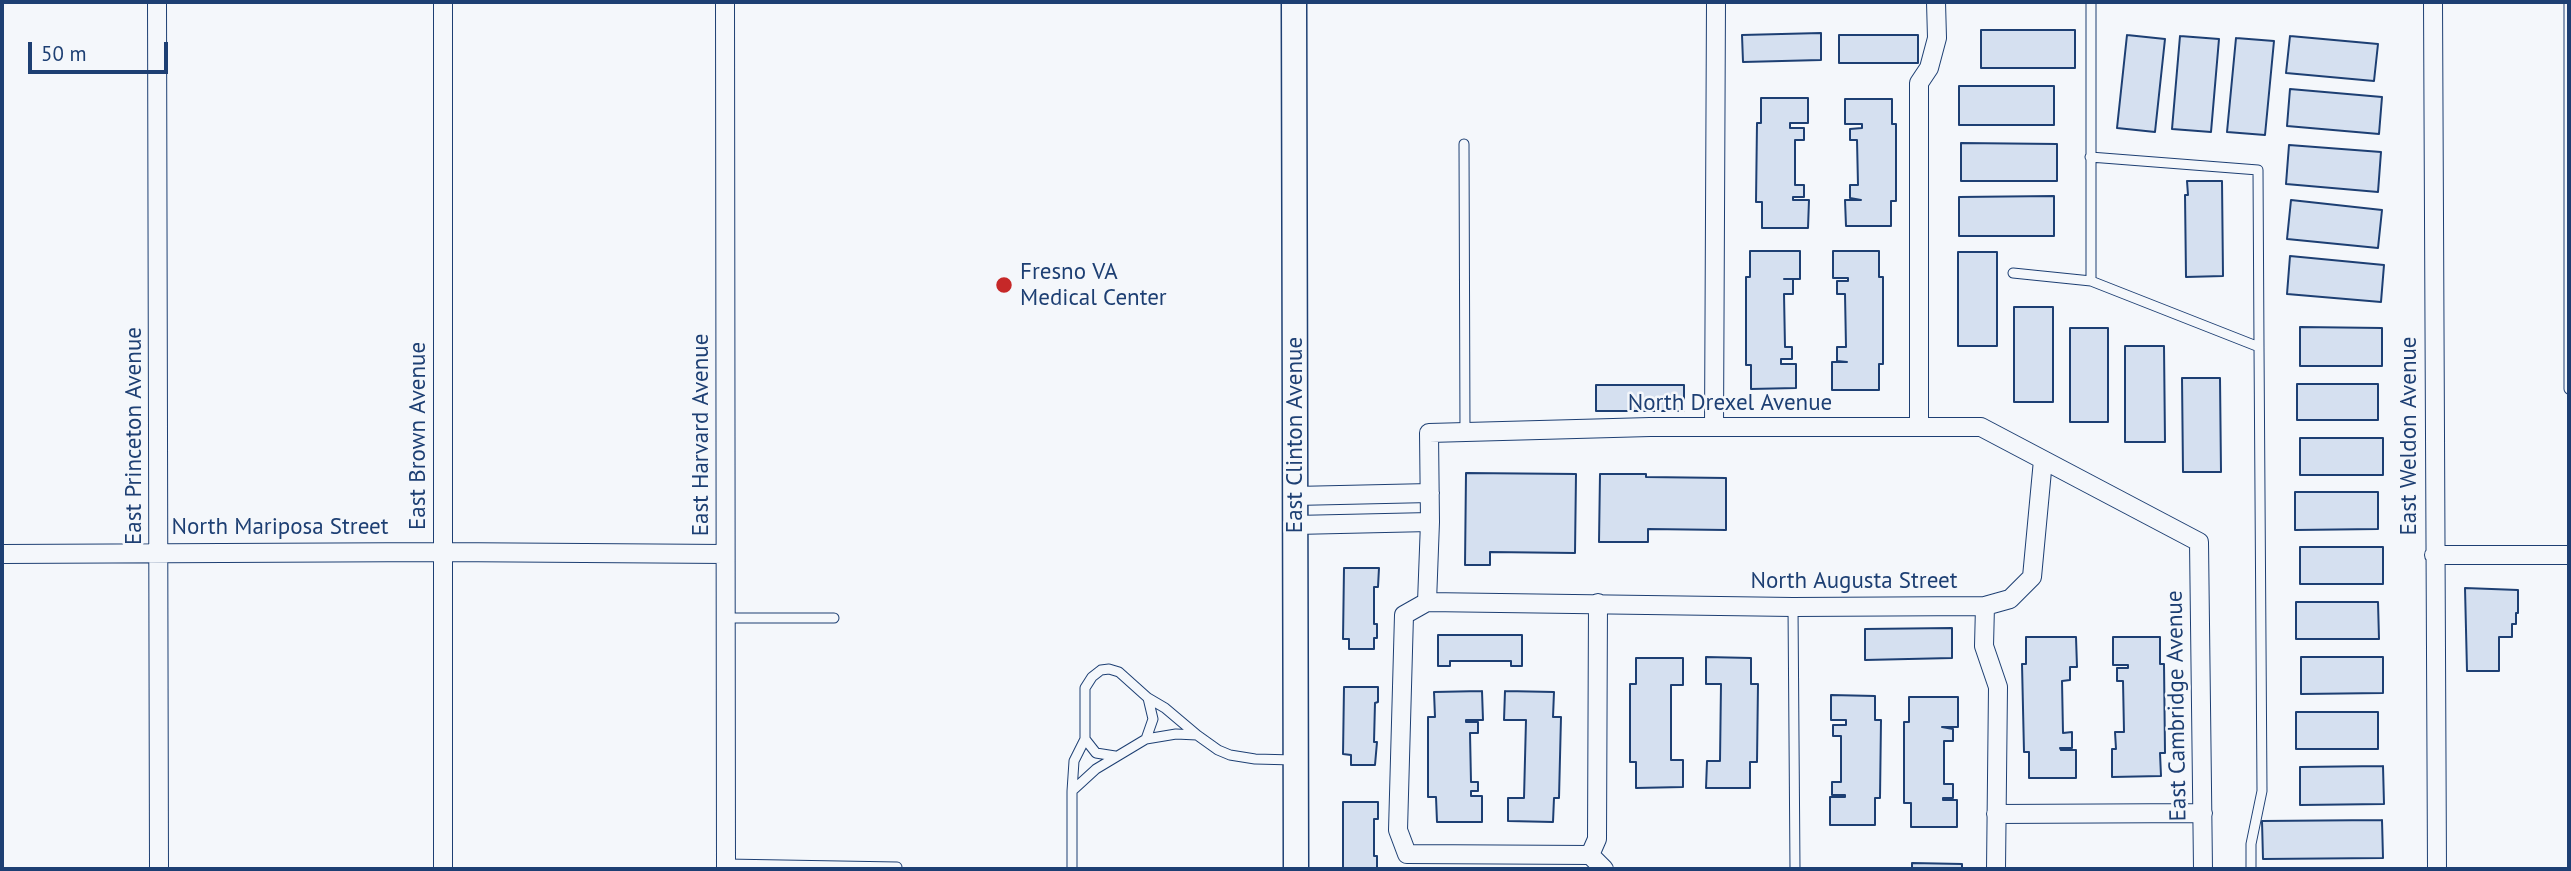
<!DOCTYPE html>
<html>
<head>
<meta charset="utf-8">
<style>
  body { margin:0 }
  #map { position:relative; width:2571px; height:871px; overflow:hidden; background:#f4f7fb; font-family:"PT Sans",sans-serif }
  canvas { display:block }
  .frame { position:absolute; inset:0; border:4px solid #1d3f73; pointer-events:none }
  .scale { position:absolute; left:28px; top:42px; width:140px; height:32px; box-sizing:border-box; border:4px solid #1d3f73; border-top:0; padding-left:9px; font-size:21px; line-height:24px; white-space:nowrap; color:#1d3f73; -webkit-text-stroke:5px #f4f7fb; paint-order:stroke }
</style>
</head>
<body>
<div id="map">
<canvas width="2571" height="871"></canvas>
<div class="frame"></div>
<div class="scale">50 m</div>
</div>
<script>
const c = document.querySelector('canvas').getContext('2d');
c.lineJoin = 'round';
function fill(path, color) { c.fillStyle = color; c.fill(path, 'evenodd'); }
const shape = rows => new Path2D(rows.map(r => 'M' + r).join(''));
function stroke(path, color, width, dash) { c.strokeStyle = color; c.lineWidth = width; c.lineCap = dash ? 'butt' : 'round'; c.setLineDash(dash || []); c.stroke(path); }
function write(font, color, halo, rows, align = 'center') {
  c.font = font + ' "PT Sans",sans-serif'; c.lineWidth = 5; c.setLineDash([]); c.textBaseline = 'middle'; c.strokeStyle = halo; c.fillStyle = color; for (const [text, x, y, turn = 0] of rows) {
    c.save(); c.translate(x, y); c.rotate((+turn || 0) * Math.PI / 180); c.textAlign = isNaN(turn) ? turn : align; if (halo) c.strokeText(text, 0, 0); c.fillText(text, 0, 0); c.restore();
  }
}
const building = shape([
  [1981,30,2075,30,2075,68,1981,68,1981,30],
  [1821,33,1821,60,1743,62,1742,35,1821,33],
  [1839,35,1918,35,1918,63,1839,63,1839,35],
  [2127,35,2165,39,2155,132,2117,128,2127,35],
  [2180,36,2219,39,2211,132,2172,129,2180,36],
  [2290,36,2378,44,2374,81,2286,73,2290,36],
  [2236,38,2274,41,2265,135,2227,132,2236,38],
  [1959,86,2054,86,2054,125,1959,125,1959,86],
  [2290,89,2382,97,2379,134,2287,126,2290,89],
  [1761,98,1808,98,1808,123,1790,123,1790,128,1804,128,1804,140,1795,140,1795,185,1804,185,1804,197,1793,197,1793,200,1809,200,1808,228,1762,228,1762,202,1756,202,1757,123,1761,123,1761,98],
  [1845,99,1892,99,1892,124,1896,124,1896,201,1891,201,1891,226,1846,226,1845,200,1861,200,1850,198,1850,185,1858,185,1857,140,1850,140,1850,129,1862,128,1862,124,1845,124,1845,99],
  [1961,143,2057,144,2057,181,1961,181,1961,143],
  [2289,145,2381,152,2378,192,2286,184,2289,145],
  [2187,181,2222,181,2223,276,2186,277,2185,195,2188,195,2187,181],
  [2054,196,2054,236,1959,236,1959,197,2054,196],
  [2291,200,2382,210,2378,248,2287,239,2291,200],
  [1750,251,1800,251,1800,279,1784,279,1793,279,1793,294,1784,294,1785,347,1792,347,1792,359,1781,359,1781,364,1796,364,1796,388,1751,389,1751,365,1746,365,1746,277,1750,277,1750,251],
  [1833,251,1879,251,1879,277,1883,277,1883,364,1879,364,1879,390,1832,390,1832,362,1847,362,1837,361,1837,347,1846,347,1845,294,1837,294,1837,281,1848,281,1848,278,1833,278,1833,251],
  [1958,252,1997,252,1997,346,1958,346,1958,252],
  [2290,256,2384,265,2381,302,2287,294,2290,256],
  [2014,307,2053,307,2053,402,2014,402,2014,307],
  [2300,327,2382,328,2382,366,2300,366,2300,327],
  [2070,328,2108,328,2108,422,2070,422,2070,328],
  [2125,346,2164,346,2165,442,2125,442,2125,346],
  [2182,378,2220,378,2221,472,2183,472,2182,378],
  [2297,384,2378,384,2378,420,2297,420,2297,384],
  [1596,385,1684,385,1684,411,1596,411,1596,385],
  [2300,438,2383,438,2383,475,2300,475,2300,438],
  [1466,473,1576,474,1575,553,1490,552,1490,565,1465,565,1466,473],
  [1600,474,1646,474,1646,477,1726,478,1726,530,1648,529,1648,542,1599,542,1600,474],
  [2295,492,2378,492,2378,529,2295,530,2295,492],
  [2300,547,2383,547,2383,584,2300,584,2300,547],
  [1344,568,1379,568,1378,587,1374,587,1374,624,1377,624,1377,638,1374,638,1374,649,1349,649,1349,639,1343,639,1344,568],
  [2465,588,2518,590,2518,613,2516,613,2516,624,2512,624,2512,637,2499,637,2499,671,2467,671,2465,588],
  [2296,602,2378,602,2379,639,2296,639,2296,602],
  [1952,628,1952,658,1865,660,1865,629,1952,628],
  [1438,635,1522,635,1522,666,1511,666,1511,661,1450,661,1450,666,1438,666,1438,635],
  [2026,637,2076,637,2077,667,2070,667,2070,680,2062,681,2063,733,2072,732,2072,748,2060,748,2061,750,2076,750,2076,778,2029,778,2029,752,2024,752,2022,664,2026,664,2026,637],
  [2113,637,2160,637,2160,664,2164,664,2165,753,2160,753,2161,776,2112,777,2112,749,2116,749,2115,732,2124,732,2123,681,2117,681,2117,668,2128,668,2128,665,2113,665,2113,637],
  [1706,657,1751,658,1751,684,1758,684,1757,762,1750,762,1750,788,1706,788,1707,761,1720,761,1721,684,1706,684,1706,657],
  [2301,657,2383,657,2383,693,2301,694,2301,657],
  [1636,658,1683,658,1683,685,1671,685,1671,760,1683,760,1683,787,1636,788,1636,762,1630,762,1630,684,1636,684,1636,658],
  [1344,687,1378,687,1378,702,1375,703,1374,742,1377,742,1375,765,1351,765,1351,755,1343,754,1344,687],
  [1482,691,1483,720,1466,720,1466,722,1478,722,1478,733,1470,733,1471,782,1478,782,1478,791,1471,791,1471,796,1482,796,1482,822,1437,822,1436,797,1428,797,1428,717,1435,717,1434,692,1482,691],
  [1505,691,1554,692,1553,717,1561,717,1559,798,1554,798,1553,822,1508,821,1508,798,1524,798,1526,720,1504,720,1505,691],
  [1831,695,1875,696,1875,720,1881,720,1880,798,1875,798,1875,825,1830,825,1830,797,1845,797,1845,795,1832,795,1832,782,1841,782,1841,736,1833,736,1833,725,1846,725,1846,720,1831,720,1831,695],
  [1909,697,1958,697,1958,727,1942,727,1953,729,1953,741,1944,741,1944,784,1953,784,1953,798,1943,798,1943,800,1957,800,1957,827,1911,827,1911,803,1904,803,1904,722,1909,722,1909,697],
  [2296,712,2378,712,2378,749,2296,749,2296,712],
  [2383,766,2384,804,2300,805,2300,767,2383,766],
  [1343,802,1378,802,1378,819,1374,819,1374,856,1377,856,1377,869,1343,869,1343,802],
  [2382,820,2383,858,2263,859,2262,821,2382,820],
  [1912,863,1962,864,1962,869,1912,869,1912,863]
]);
const service = shape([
  [2091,2,2091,281,2259,347,2262,791,2251,844,2251,869],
  [2569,2,2569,389],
  [1464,144,1465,432],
  [2090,157,2258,170,2259,347],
  [2013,273,2091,281],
  [1793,607,1795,869],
  [725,618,834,618],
  [1197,735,1218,750,1230,755,1255,759,1294,760],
  [1085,739,1074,761,1072,791,1096,769,1146,739,1153,719,1148,698,1119,672,1109,669,1101,670,1092,677,1085,688,1085,739,1096,753,1115,756],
  [1146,739,1176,734,1197,735,1165,708,1148,698],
  [1072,791,1072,869],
  [726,864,897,867,897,869]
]);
const minor = shape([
  [157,2,159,869],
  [443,2,443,869],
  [725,2,726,869],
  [2433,2,2437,869],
  [1714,427,1716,2],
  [1919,427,1919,83,1929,68,1937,38,1936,2],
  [1295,496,1430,493],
  [1295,525,1430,522],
  [2,554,443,552,725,554],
  [2434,555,2569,555],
  [1427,602,1404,615,1398,830,1407,854,1590,855,1604,869],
  [1985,606,2010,599,2032,577,2043,460],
  [1996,814,2203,813],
  [1590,855,1597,839,1598,603],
  [1996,869,1998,687,1984,646,1985,606,1793,607,1427,602,1430,522,1429,433,1650,427,1981,427,2199,542,2203,869]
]);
const secondary = shape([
  [1294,2,1296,869]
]);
const markers = [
  [1004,285,9,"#c62828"]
];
const poiNames = [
  ["Fresno VA",1020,272],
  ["Medical Center",1020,298]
];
const streetNames = [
  ["North Drexel Avenue",1730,403],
  ["East Harvard Avenue",701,435,-90],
  ["East Clinton Avenue",1295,435,-90],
  ["East Princeton Avenue",134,436,-90],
  ["East Brown Avenue",418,436,-90],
  ["East Weldon Avenue",2409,436,-90],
  ["North Mariposa Street",280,527],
  ["North Augusta Street",1854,581],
  ["East Cambridge Avenue",2177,706,-91]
];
fill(building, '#d5e0f0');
stroke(building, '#1d3f73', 2);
stroke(service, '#1d3f73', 11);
stroke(minor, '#1d3f73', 20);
stroke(secondary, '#1d3f73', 27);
stroke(service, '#f4f7fb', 9);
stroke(minor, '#f4f7fb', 18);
stroke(secondary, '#f4f7fb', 24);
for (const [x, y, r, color] of markers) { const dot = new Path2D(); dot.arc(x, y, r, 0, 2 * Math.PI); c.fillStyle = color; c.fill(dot); stroke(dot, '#f4f7fb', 2.5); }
write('23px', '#1d3f73', '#f4f7fb', poiNames, 'left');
write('23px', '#1d3f73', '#f4f7fb', streetNames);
</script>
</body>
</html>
